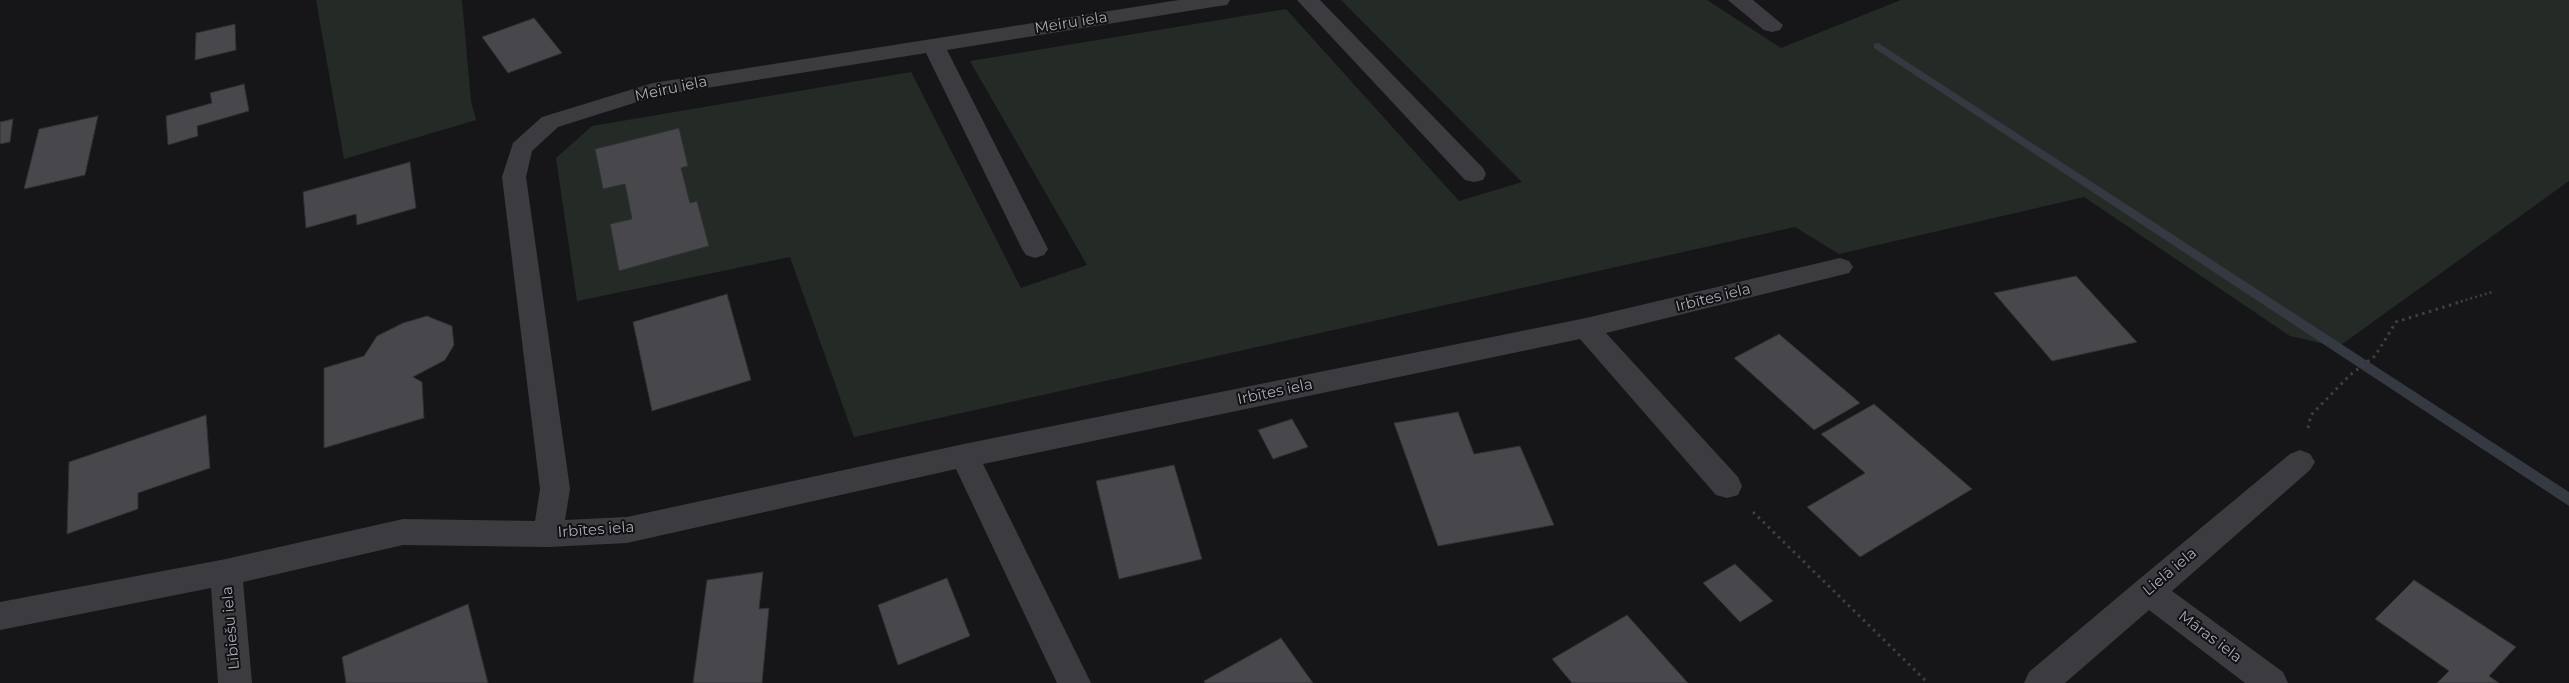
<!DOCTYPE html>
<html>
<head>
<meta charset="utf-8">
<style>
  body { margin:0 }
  canvas { display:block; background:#161517 }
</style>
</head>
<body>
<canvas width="2569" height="683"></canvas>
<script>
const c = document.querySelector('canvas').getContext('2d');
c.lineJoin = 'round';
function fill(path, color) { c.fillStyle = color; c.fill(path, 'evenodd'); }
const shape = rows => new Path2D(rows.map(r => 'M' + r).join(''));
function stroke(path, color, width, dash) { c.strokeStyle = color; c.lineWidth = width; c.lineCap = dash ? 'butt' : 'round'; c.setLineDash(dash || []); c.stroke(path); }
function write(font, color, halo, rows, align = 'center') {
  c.font = font + ' Montserrat,sans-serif'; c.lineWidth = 4; c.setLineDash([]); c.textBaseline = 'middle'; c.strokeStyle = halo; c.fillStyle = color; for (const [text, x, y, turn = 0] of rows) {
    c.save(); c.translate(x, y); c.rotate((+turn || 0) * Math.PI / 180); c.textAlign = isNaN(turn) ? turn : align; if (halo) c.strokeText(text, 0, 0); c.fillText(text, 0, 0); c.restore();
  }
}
const green = shape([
  [316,0,462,0,471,101,476,120,344,159],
  [1341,0,1707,0,1781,48,1901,0,2569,0,2569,181,2338,347,2290,336,2084,197,1839,254,1795,227,854,437,790,257,577,301,556,158,592,126,911,72,1021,288,1087,265,970,61,1286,9,1459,201,1522,182]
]);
const stream = shape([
  [1878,43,2569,492,2569,506,1874,48,1874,44,1878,43]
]);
const building = shape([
  [534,18,562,53,508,73,482,37,534,18],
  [235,24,236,50,195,60,196,33,235,24],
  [244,84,249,111,197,126,198,136,168,145,166,116,212,103,210,93,244,84],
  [98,116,85,175,24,189,39,129,98,116],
  [13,119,10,142,0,144,0,122,13,119],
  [679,128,688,166,681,168,690,203,697,201,709,246,619,271,610,224,632,219,625,184,603,189,595,149,679,128],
  [410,162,416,208,357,225,356,214,306,228,303,192,410,162],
  [2076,276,2137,342,2052,361,1994,293,2076,276],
  [727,294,751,380,652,411,633,322,727,294],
  [427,316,452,326,454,345,445,360,413,377,422,382,424,418,324,448,324,368,364,356,377,336,403,323,427,316],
  [1779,334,1860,403,1814,430,1734,358,1779,334],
  [1874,404,1972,489,1860,557,1807,507,1865,473,1821,434,1874,404],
  [1458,412,1474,454,1520,446,1554,525,1438,546,1394,423,1458,412],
  [206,415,210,468,138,493,138,509,67,534,69,462,206,415],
  [1292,419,1308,447,1273,459,1258,430,1292,419],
  [1174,465,1202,559,1119,579,1096,481,1174,465],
  [1735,564,1773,601,1740,622,1703,583,1735,564],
  [763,572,759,609,769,608,762,683,693,683,707,580,763,572],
  [947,578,970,636,898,665,878,605,947,578],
  [2414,580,2516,647,2489,676,2499,683,2437,683,2449,671,2375,619,2414,580],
  [468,604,488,683,346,683,342,657,468,604],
  [1627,615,1688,683,1572,683,1552,659,1627,615],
  [1281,638,1313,683,1205,683,1204,681,1281,638]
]);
const pathFar1 = shape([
  [2456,303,2492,292]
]);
const path = shape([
  [2308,428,2311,415,2350,375,2375,356,2396,322,2460,302],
  [1753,512,1928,683]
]);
const minor = shape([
  [1179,0,1230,0,1227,5,1219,6,947,50,1048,249,1044,255,1035,258,1026,255,1022,249,926,53,656,96,558,127,532,151,526,177,570,489,565,520,627,517,964,444,1586,318,1840,258,1849,261,1853,267,1849,273,1606,333,1738,477,1742,486,1738,495,1727,498,1716,495,1580,339,983,464,1091,683,1057,683,956,469,627,543,548,547,403,545,243,582,252,683,218,683,211,588,0,630,0,602,226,559,403,519,535,521,540,489,502,177,513,143,542,117,653,83,1179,0],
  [1297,0,1320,0,1483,168,1486,174,1483,180,1474,182,1465,180,1297,0],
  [1728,0,1753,0,1783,25,1780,30,1772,32,1764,30,1728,0],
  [2300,450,2310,454,2315,462,2310,470,2172,591,2283,672,2288,683,2245,683,2149,610,2065,683,2024,683,2029,672,2137,581,2290,454,2300,450]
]);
const streetNames = [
  ["Meiru iela",1071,23,-9],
  ["Meiru iela",671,89,-12],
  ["Irbītes iela",1713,298,-14],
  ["Irbītes iela",1275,392,-12],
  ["Irbītes iela",596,530,-4],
  ["Lielā iela",2170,572,-40],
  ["Lībiešu iela",231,628,-95],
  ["Māras iela",2210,637,37]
];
fill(green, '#242b27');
fill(stream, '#343942');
fill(building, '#48474c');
stroke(building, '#302f32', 1);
stroke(pathFar1, '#3f3f44', 2.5, [2, 3]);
stroke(path, '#3f3f44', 3, [2.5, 4.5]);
fill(minor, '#3c3c40');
write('15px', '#a9a9b5', '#111012', streetNames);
</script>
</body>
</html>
